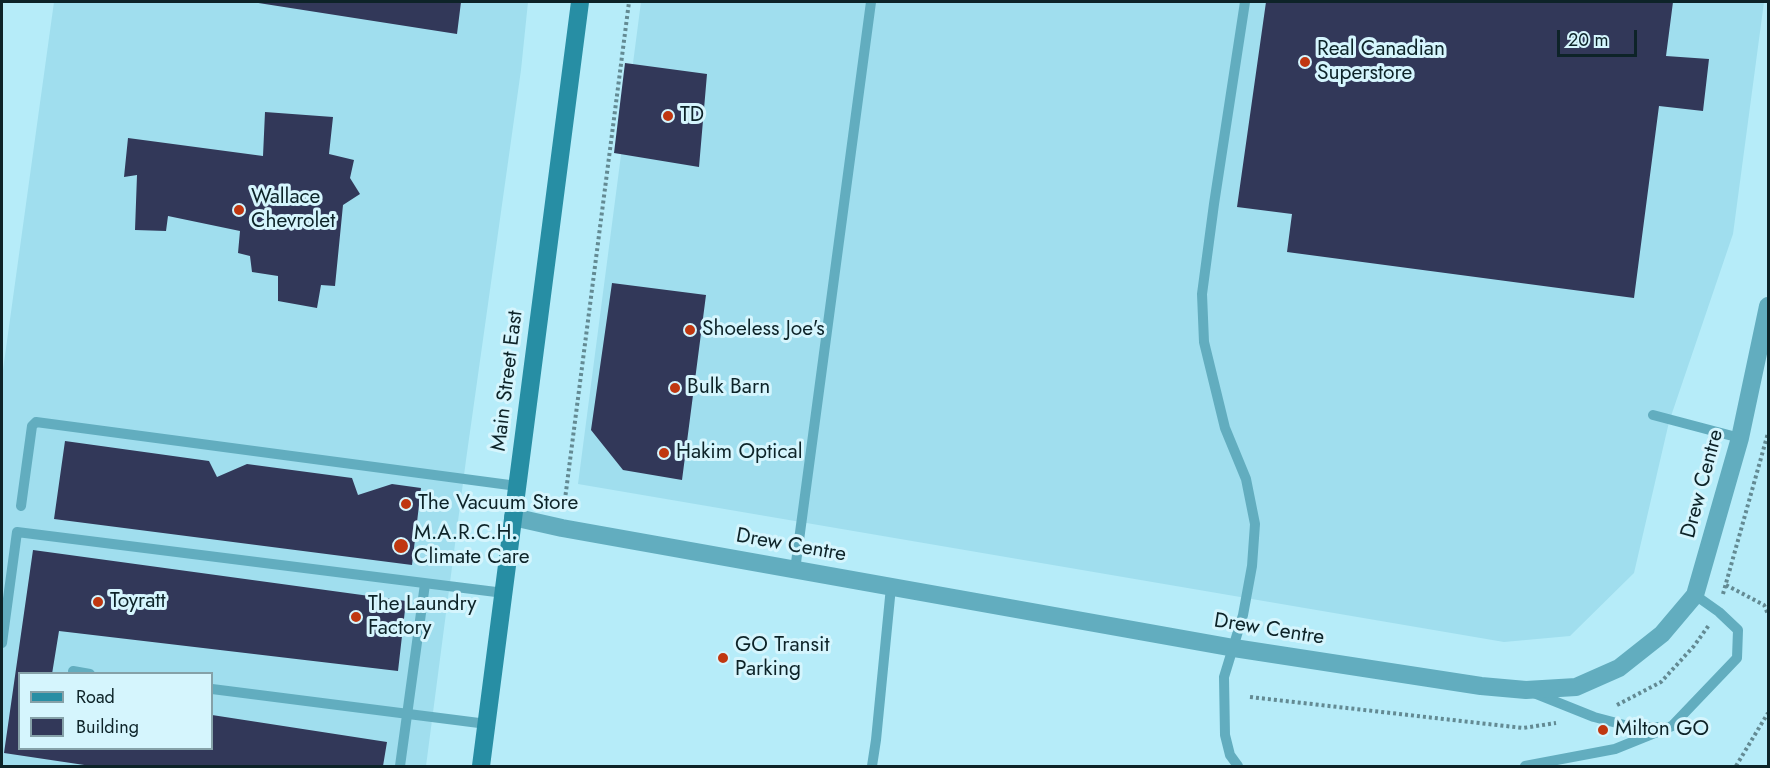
<!DOCTYPE html>
<html>
<head>
<meta charset="utf-8">
<style>
  body { margin:0 }
  #map { position:relative; width:1770px; height:768px; overflow:hidden; background:#b6ecf9; font-family:Jost,sans-serif }
  canvas { display:block }
  .frame { position:absolute; inset:0; border:3px solid #0d2328; pointer-events:none }
  .legend { position:absolute; left:18px; top:672px; width:195px; height:78px; box-sizing:border-box; background:#d5f5fd; border:2px solid #85a1a8; margin:0; padding:8px 10px; list-style:none; font-size:18px; color:#0d2328 }
  .legend li { display:flex; align-items:center; gap:12px; height:30px }
  .legend b { width:30px; border:2px solid #85a1a8 }
  .scale { position:absolute; left:1557px; top:30px; width:80px; height:27px; box-sizing:border-box; border:3px solid #0d2328; border-top:0; padding-left:8px; font-size:18px; line-height:21px; white-space:nowrap; color:#0d2328; -webkit-text-stroke:4px #d5f5fd; paint-order:stroke }
</style>
</head>
<body>
<div id="map">
<canvas width="1770" height="768"></canvas>
<div class="frame"></div>
<ul class="legend">
<li><b style="height:8px;background:#278ea4"></b>Road</li>
<li><b style="height:16px;background:#323859"></b>Building</li>
</ul>
<div class="scale">20 m</div>
</div>
<script>
const c = document.querySelector('canvas').getContext('2d');
c.lineJoin = 'round';
function fill(path, color) { c.fillStyle = color; c.fill(path, 'evenodd'); }
const shape = rows => new Path2D(rows.map(r => 'M' + r).join(''));
function stroke(path, color, width, dash) { c.strokeStyle = color; c.lineWidth = width; c.lineCap = dash ? 'butt' : 'round'; c.setLineDash(dash || []); c.stroke(path); }
function write(font, color, halo, rows, align = 'center') {
  c.font = font + ' Jost,sans-serif'; c.lineWidth = 6; c.setLineDash([]); c.textBaseline = 'middle'; c.strokeStyle = halo; c.fillStyle = color; for (const [text, x, y, turn = 0] of rows) {
    c.save(); c.translate(x, y); c.rotate((+turn || 0) * Math.PI / 180); c.textAlign = isNaN(turn) ? turn : align; if (halo) c.strokeText(text, 0, 0); c.fillText(text, 0, 0); c.restore();
  }
}
const built = shape([
  [54,2,528,2,521,70,466,460,426,766,2,766,2,377],
  [20,674,212,674,212,748,20,748],
  [641,2,1764,2,1733,234,1669,422,1634,573,1570,636,1504,642,578,484]
]);
const building = shape([
  [252,2,461,2,457,34],
  [1266,2,1673,2,1666,56,1709,59,1703,111,1659,106,1634,298,1287,252,1292,214,1237,207],
  [625,63,707,74,699,167,614,153],
  [265,112,333,117,329,154,354,160,350,178,360,194,343,205,335,286,321,285,317,308,278,301,278,276,252,272,250,256,238,253,240,231,168,216,166,231,135,230,137,175,124,177,128,138,263,156],
  [612,283,706,295,682,480,623,470,591,430],
  [65,441,209,461,217,477,247,464,352,478,358,495,392,484,421,488,412,565,54,519],
  [33,550,406,601,398,671,59,631,52,674,20,674,20,748,212,748,212,715,387,742,383,766,91,766,4,753]
]);
const path = shape([
  [564,507,629,2],
  [1726,585,1764,605,1768,614],
  [1723,594,1768,433],
  [1250,697,1523,728,1556,723],
  [1617,705,1661,682,1694,646,1709,625],
  [1736,766,1768,713]
]);
const lane = shape([
  [1653,415,1740,438],
  [21,506,32,426,36,422,517,486],
  [795,570,871,2],
  [2,643,17,532,504,593],
  [73,671,90,674],
  [212,689,487,724],
  [1534,693,1594,717,1632,727,1665,727],
  [400,766,425,584],
  [872,766,876,740,891,587],
  [1238,766,1230,755,1225,735,1224,677,1243,615,1252,566,1255,524,1246,479,1225,428,1204,342,1202,294,1214,204,1245,2],
  [1525,766,1615,749,1672,726,1737,658,1738,630,1719,612,1695,595]
]);
const street = shape([
  [513,517,562,528,1234,648,1481,686,1526,690,1576,687,1619,668,1662,634,1695,595,1740,438,1768,306]
]);
const secondary = shape([
  [481,766,580,2]
]);
const markers = [
  [1305,62,6,"#c03710"],
  [668,116,6,"#c03710"],
  [239,210,6,"#c03710"],
  [690,330,6,"#c03710"],
  [675,388,6,"#c03710"],
  [664,453,6,"#c03710"],
  [406,504,6,"#c03710"],
  [401,546,8,"#c03710"],
  [98,602,6,"#c03710"],
  [356,617,6,"#c03710"],
  [723,658,6,"#c03710"],
  [1603,730,6,"#c03710"]
];
const poiNames = [
  ["Real Canadian",1317,50],
  ["Superstore",1317,74],
  ["TD",680,116],
  ["Wallace",251,198],
  ["Chevrolet",251,222],
  ["Shoeless Joe's",702,330],
  ["Bulk Barn",687,388],
  ["Hakim Optical",676,453],
  ["The Vacuum Store",418,504],
  ["M.A.R.C.H.",414,534],
  ["Climate Care",414,558],
  ["Toyratt",110,602],
  ["The Laundry",368,605],
  ["Factory",368,629],
  ["GO Transit",735,646],
  ["Parking",735,670],
  ["Milton GO",1615,730]
];
const streetNames = [
  ["Main Street East",508,381,-83],
  ["Drew Centre",1703,484,-75],
  ["Drew Centre",791,546,10],
  ["Drew Centre",1269,630,9]
];
fill(built, '#a0deee');
fill(building, '#323859');
stroke(path, '#638a93', 4, [3, 3]);
stroke(lane, '#62adbf', 10);
stroke(street, '#62adbf', 18);
stroke(secondary, '#278ea4', 18);
for (const [x, y, r, color] of markers) { const dot = new Path2D(); dot.arc(x, y, r, 0, 2 * Math.PI); c.fillStyle = color; c.fill(dot); stroke(dot, '#d5f5fd', 2); }
write('21px', '#0d2328', '#d5f5fd', poiNames, 'left');
write('21px', '#0d2328', '#d5f5fd', streetNames);
</script>
</body>
</html>
